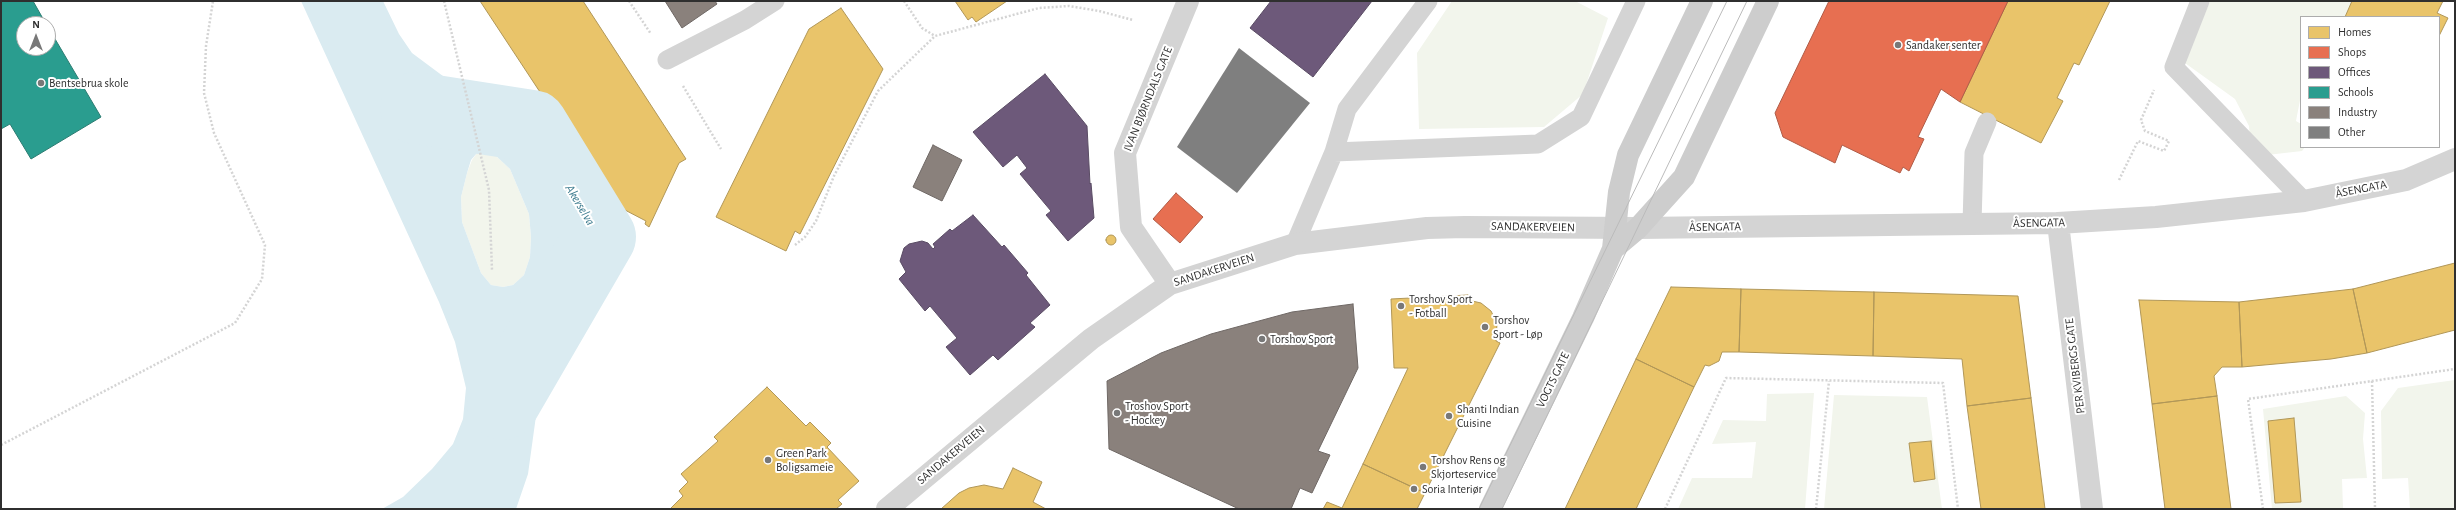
<!DOCTYPE html>
<html>
<head>
<meta charset="utf-8">
<style>
  body { margin:0 }
  #map { position:relative; width:2456px; height:510px; overflow:hidden; background:#fff; font-family:"Alegreya Sans",sans-serif }
  canvas { display:block }
  .frame { position:absolute; inset:0; border:2px solid #2f2f2f; pointer-events:none }
  .legend { position:absolute; left:2300px; top:16px; width:140px; height:132px; box-sizing:border-box; background:#fff; border:1px solid #acacac; margin:0; padding:5px 7px; list-style:none; font-size:12px; color:#2f2f2f }
  .legend li { display:flex; align-items:center; gap:8px; height:20px }
  .legend b { width:20px; border:1px solid #acacac }
  .north { position:absolute; left:16px; top:16px; width:40px; height:40px; box-sizing:border-box; background:#fff; border:1px solid #acacac; border-radius:50%; rotate:0deg; font-size:11px; font-weight:700; line-height:16px; text-align:center; color:#2f2f2f }
  .north::after { content:''; display:block; margin:auto; width:14px; height:18px; background:#787878; clip-path:polygon(50% 0,100% 100%,50% 72%,0 100%) }
</style>
</head>
<body>
<div id="map">
<canvas width="2456" height="510"></canvas>
<div class="frame"></div>
<ul class="legend">
<li><b style="height:11px;background:#e9c46a"></b>Homes</li>
<li><b style="height:11px;background:#e76f51"></b>Shops</li>
<li><b style="height:11px;background:#6d597a"></b>Offices</li>
<li><b style="height:11px;background:#2a9d8f"></b>Schools</li>
<li><b style="height:11px;background:#8a817c"></b>Industry</li>
<li><b style="height:11px;background:#7f7f7f"></b>Other</li>
</ul>
<div class="north">N</div>
</div>
<script>
const c = document.querySelector('canvas').getContext('2d');
c.lineJoin = 'round';
function fill(path, color) { c.fillStyle = color; c.fill(path, 'evenodd'); }
const shape = rows => new Path2D(rows.map(r => 'M' + r).join(''));
function stroke(path, color, width, dash) { c.strokeStyle = color; c.lineWidth = width; c.lineCap = dash ? 'butt' : 'round'; c.setLineDash(dash || []); c.stroke(path); }
function write(font, color, halo, rows, align = 'center') {
  c.font = font + ' "Alegreya Sans",sans-serif'; c.lineWidth = 4; c.setLineDash([]); c.textBaseline = 'middle'; c.strokeStyle = halo; c.fillStyle = color; for (const [text, x, y, turn = 0] of rows) {
    c.save(); c.translate(x, y); c.rotate((+turn || 0) * Math.PI / 180); c.textAlign = isNaN(turn) ? turn : align; if (halo) c.strokeText(text, 0, 0); c.fillText(text, 0, 0); c.restore();
  }
}
const green = shape([
  [1452,1,1575,1,1608,18,1583,94,1544,127,1419,129,1417,53],
  [2210,1,2352,1,2345,17,2301,17,2301,95,2296,121,2301,124,2301,147,2305,147,2302,151,2267,155,2250,140,2249,126,2235,99,2185,63],
  [486,152,495,155,510,169,529,214,531,237,530,257,524,275,513,285,503,287,491,285,481,273,462,222,461,197,467,173,472,160,477,153],
  [2455,380,2455,509,2410,509,2408,478,2382,479,2381,411,2398,388],
  [1814,393,1805,509,1678,509,1692,478,1752,478,1756,442,1712,444,1723,420,1766,421,1767,394],
  [1834,395,1927,397,1942,509,1824,509],
  [2346,396,2365,413,2363,439,2367,478,2342,479,2343,508,2272,509,2263,409]
]);
const water = shape([
  [301,1,383,1,399,34,412,53,455,85,481,96,510,118,537,151,551,183,559,221,561,262,556,291,543,335,543,365,528,474,516,509,382,509,403,497,432,469,453,444,463,419,466,388,455,342,439,302],
  [486,152,495,155,510,169,529,214,531,237,530,257,524,275,513,285,503,287,491,285,481,273,462,222,461,197,467,173,471,160,477,153]
]);
const homes = shape([
  [480,1,583,1,686,159,679,163,649,227,645,224,646,221,623,209,619,212,480,1],
  [955,1,1007,1,976,22,972,17,968,20,955,1],
  [2008,1,2110,1,2079,65,2074,63,2057,98,2063,101,2041,143,1960,102,2008,1],
  [2352,1,2443,1,2437,13,2448,18,2439,36,2439,17,2345,17,2352,1],
  [841,8,883,69,800,234,795,231,786,251,716,217,809,29,841,8],
  '1106 240a5 5 0 1 1 10 0a5 5 0 1 1-10 0Z',
  [2455,263,2455,330,2367,353,2353,289,2455,263],
  [1671,287,1741,289,1739,352,1722,352,1719,361,1709,366,1705,365,1694,387,1636,359,1671,287],
  [1741,289,1874,292,1873,356,1739,352,1741,289],
  [2353,289,2367,353,2331,359,2242,367,2239,302,2353,289],
  [1874,292,2018,296,2031,398,1967,406,1962,359,1873,356,1874,292],
  [1468,295,1468,300,1481,303,1491,311,1497,323,1496,341,1500,343,1425,493,1363,464,1408,368,1394,368,1391,299,1468,295],
  [2139,300,2239,302,2242,367,2222,367,2214,376,2217,396,2152,404,2139,300],
  [1636,359,1694,387,1636,509,1565,509,1636,359],
  [767,387,806,426,810,422,831,443,827,447,859,481,838,500,842,504,836,509,670,509,683,496,679,491,688,482,681,474,718,441,714,437,767,387],
  [2217,396,2231,509,2165,509,2152,404,2217,396],
  [2031,398,2045,509,1981,509,1967,406,2031,398],
  [2294,418,2301,502,2275,503,2268,421,2294,418],
  [1931,441,1935,479,1914,482,1909,443,1931,441],
  [1363,464,1425,493,1417,509,1323,509,1327,502,1342,508,1363,464],
  [1013,468,1042,482,1033,502,1046,509,941,509,959,493,969,488,984,485,1003,489,1013,468]
]);
const shops = shape([
  [1829,1,2008,1,1960,102,1941,89,1918,137,1924,139,1909,171,1903,167,1900,173,1842,145,1835,163,1783,137,1775,113,1829,1],
  [1176,193,1203,217,1180,243,1153,219,1176,193]
]);
const offices = shape([
  [1271,1,1372,1,1313,77,1250,28,1271,1],
  [1045,74,1087,126,1090,184,1091,183,1094,218,1068,241,1046,215,1051,211,1020,174,1027,168,1017,155,1003,167,973,132,1045,74],
  [973,215,1002,247,1004,245,1028,273,1026,275,1050,305,1030,323,1035,327,998,360,993,355,970,375,946,347,957,338,930,306,925,311,899,279,906,272,900,261,904,248,909,244,922,241,928,243,933,249,935,247,933,244,950,229,952,231,973,215]
]);
const schools = shape([
  [1,1,33,1,46,24,24,24,24,48,48,48,48,27,101,117,31,159,10,124,1,129,1,1]
]);
const industry = shape([
  [665,1,715,1,717,4,682,28,665,1],
  [933,145,962,160,942,201,913,187,933,145],
  [1353,304,1358,368,1318,451,1330,455,1312,493,1300,488,1291,509,1239,509,1109,449,1107,381,1161,353,1211,334,1292,312,1353,304]
]);
const river = shape([
  [416,108,532,126,600,237,503,404]
]);
const building = shape([
  [1239,48,1310,103,1237,193,1177,147]
]);
const path = shape([
  [444,1,489,190,492,270],
  [629,1,651,34],
  [904,1,922,28,935,36],
  [683,86,721,149],
  [2119,180,2138,141,2164,151,2169,141,2145,131,2141,120,2154,90],
  [795,245,805,237,816,221,834,176,878,91,935,36,1039,8,1069,6,1099,11,1133,20],
  [2372,381,2375,509],
  [1,445,235,323,262,279,265,245,214,133,204,93,206,46,213,1],
  [1665,509,1726,378,1943,383,1958,509],
  [1816,509,1829,381],
  [2263,509,2248,399,2455,369]
]);
const service = shape([
  [1428,1,1347,109,1334,152,1538,144,1581,117,1636,1],
  [2200,1,2174,67,2304,201],
  [667,60,745,20,775,1],
  [1972,224,1974,153,1987,122],
  [1295,244,1334,152]
]);
const minor = shape([
  [2058,223,2092,509],
  [1170,284,1131,227,1125,153,1188,1],
  [887,509,1091,339,1170,284,1295,244,1427,228,1465,227,1638,228,1972,224,2058,223,2156,217,2304,201,2406,180,2455,159]
]);
const secondary = shape([
  [1613,249,1638,228,1684,177,1768,1],
  [1490,509,1583,318,1613,249,1619,192,1628,155,1702,1]
]);
const tram = shape([
  [1479,509,1727,1],
  [1502,509,1747,1]
]);
const markers = [
  [1898,45,4,"#787878"],
  [41,83,4,"#787878"],
  [1401,306,4,"#787878"],
  [1485,327,4,"#787878"],
  [1262,339,4,"#787878"],
  [1117,413,4,"#787878"],
  [1449,416,4,"#787878"],
  [768,460,4,"#787878"],
  [1423,467,4,"#787878"],
  [1414,489,4,"#787878"]
];
const poiNames = [
  ["Sandaker senter",1906,45],
  ["Bentsebrua skole",49,83],
  ["Torshov Sport",1409,299],
  ["- Fotball",1409,313],
  ["Torshov",1493,320],
  ["Sport - Løp",1493,334],
  ["Torshov Sport",1270,339],
  ["Troshov Sport",1125,406],
  ["- Hockey",1125,420],
  ["Shanti Indian",1457,409],
  ["Cuisine",1457,423],
  ["Green Park",776,453],
  ["Boligsameie",776,467],
  ["Torshov Rens og",1431,460],
  ["Skjorteservice",1431,474],
  ["Soria Interiør",1422,489]
];
const streetNames = [
  ["IVAN BJØRNDALS GATE",1148,99,-68],
  ["ÅSENGATA",2361,189,-11],
  ["ÅSENGATA",2039,223,-1],
  ["SANDAKERVEIEN",1533,227,1],
  ["ÅSENGATA",1715,227,-1],
  ["SANDAKERVEIEN",1214,270,-18],
  ["PER KVIBERGS GATE",2075,366,-97],
  ["VOGTS GATE",1553,380,-64],
  ["SANDAKERVEIEN",951,455,-40]
];
const waterNames = [
  ["Akerselva",580,205,59]
];
fill(green, '#f2f5ec');
fill(water, '#daebf1');
fill(homes, '#e9c46a');
stroke(homes, '#b19758', 1);
fill(shops, '#e76f51');
stroke(shops, '#b05c47', 1);
fill(offices, '#6d597a');
stroke(offices, '#5a4c64', 1);
fill(schools, '#2a9d8f');
stroke(schools, '#2c7c72', 1);
fill(industry, '#8a817c');
stroke(industry, '#6f6865', 1);
stroke(river, '#daebf1', 72);
fill(building, '#7f7f7f');
stroke(path, '#d4d4d4', 2.5, [2, 2]);
stroke(service, '#d4d4d4', 19);
stroke(minor, '#d4d4d4', 22);
stroke(secondary, '#cdcdcd', 22);
stroke(tram, '#bbb', 1);
for (const [x, y, r, color] of markers) { const dot = new Path2D(); dot.arc(x, y, r, 0, 2 * Math.PI); c.fillStyle = color; c.fill(dot); stroke(dot, '#fff', 1.5); }
write('12px', '#2f2f2f', '#fff', poiNames, 'left');
write('12px', '#2f2f2f', '#fff', streetNames);
write('italic 13px', '#3e7c8f', '#fff', waterNames);
</script>
</body>
</html>
